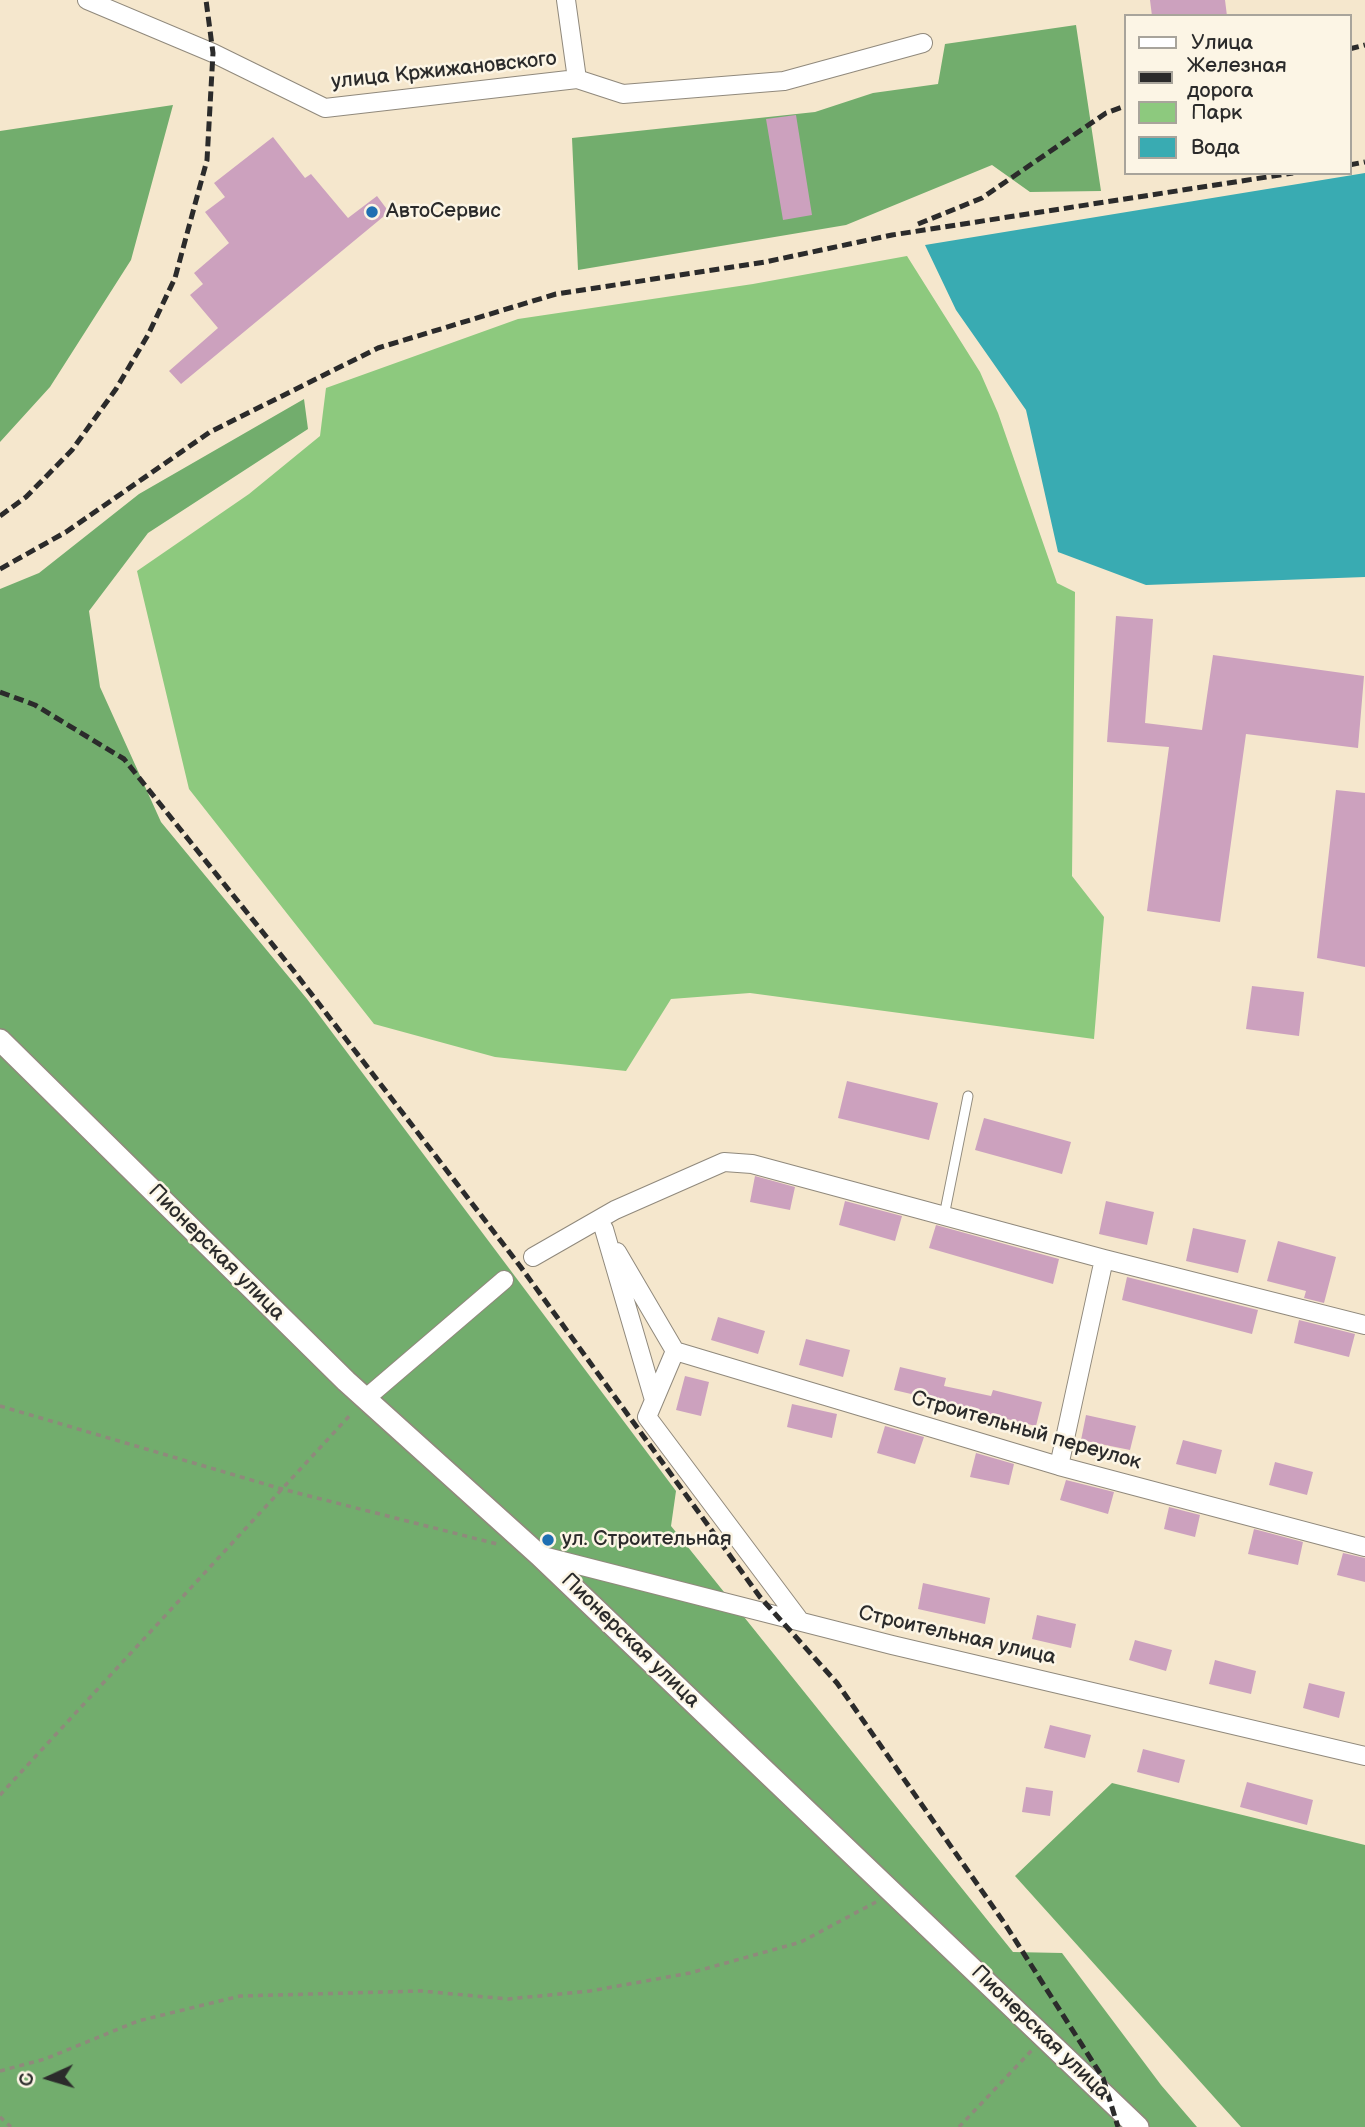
<!DOCTYPE html>
<html>
<head>
<meta charset="utf-8">
<style>
  body { margin:0 }
  #map { position:relative; width:1365px; height:2127px; overflow:hidden; background:#f5e7cd; font-family:"Balsamiq Sans",sans-serif }
  canvas { display:block }
  .legend { position:absolute; left:1124px; top:14px; width:228px; height:161px; box-sizing:border-box; background:#fcf5e5; border:2px solid #a8a49b; margin:0; padding:9px 12px; list-style:none; font-size:21px; color:#2b2b2b }
  .legend li { display:flex; align-items:center; gap:14px; height:35px }
  .legend b { width:35px; border:2px solid #a8a49b }
  .north { position:absolute; left:14px; top:2043px; width:70px; height:70px; -webkit-text-stroke:5px #fcf5e5; paint-order:stroke; rotate:266deg; font-size:19px; font-weight:700; line-height:28px; text-align:center; color:#2b2b2b }
  .north::after { content:''; display:block; margin:auto; width:24px; height:32px; background:#2b2b2b; clip-path:polygon(50% 0,100% 100%,50% 72%,0 100%) }
</style>
</head>
<body>
<div id="map">
<canvas width="1365" height="2127"></canvas>
<ul class="legend">
<li><b style="height:9px;background:#fff"></b>Улица</li>
<li><b style="height:9px;background:#2b2b2b"></b>Железная дорога</li>
<li><b style="height:19px;background:#8dc97e"></b>Парк</li>
<li><b style="height:19px;background:#39abb2"></b>Вода</li>
</ul>
<div class="north">С</div>
</div>
<script>
const c = document.querySelector('canvas').getContext('2d');
c.lineJoin = 'round';
function fill(path, color) { c.fillStyle = color; c.fill(path, 'evenodd'); }
const shape = rows => new Path2D(rows.map(r => 'M' + r).join(''));
function stroke(path, color, width, dash) { c.strokeStyle = color; c.lineWidth = width; c.lineCap = dash ? 'butt' : 'round'; c.setLineDash(dash || []); c.stroke(path); }
function write(font, color, halo, rows, align = 'center') {
  c.font = font + ' "Balsamiq Sans",sans-serif'; c.lineWidth = 5; c.setLineDash([]); c.textBaseline = 'middle'; c.strokeStyle = halo; c.fillStyle = color; for (const [text, x, y, turn = 0] of rows) {
    c.save(); c.translate(x, y); c.rotate((+turn || 0) * Math.PI / 180); c.textAlign = isNaN(turn) ? turn : align; if (halo) c.strokeText(text, 0, 0); c.fillText(text, 0, 0); c.restore();
  }
}
const green = shape([
  [907,256,980,372,998,413,1057,583,1075,592,1072,876,1104,917,1094,1039,750,993,671,999,626,1071,495,1057,374,1024,189,789,137,571,249,494,320,436,326,388,518,319,753,284]
]);
const forest = shape([
  [1076,25,1101,191,1030,192,992,165,846,225,578,270,572,138,815,112,873,93,938,84,945,44],
  [173,105,131,260,50,387,0,442,0,131],
  [304,399,308,429,148,533,89,611,100,687,161,822,307,999,676,1491,671,1526,1013,1952,1062,1953,1161,2085,1197,2127,0,2127,0,589,39,573,139,494],
  [1112,1783,1365,1845,1365,2127,1241,2127,1015,1876]
]);
const water = shape([
  [1365,173,1365,577,1146,585,1058,552,1026,410,956,310,925,245]
]);
const building = shape([
  [1150,0,1225,0,1227,16,1152,16],
  [796,115,812,215,783,220,766,119],
  [273,137,305,178,311,174,348,218,377,196,389,212,181,384,169,371,218,328,190,295,203,284,194,273,229,243,205,212,225,197,214,183],
  [1116,616,1153,619,1145,723,1202,730,1213,655,1364,676,1358,748,1246,734,1220,922,1147,911,1169,747,1107,742],
  [1336,790,1365,793,1365,967,1317,958],
  [1252,986,1304,992,1299,1036,1246,1029],
  [847,1081,938,1103,929,1140,838,1118],
  [984,1118,1071,1142,1062,1174,975,1150],
  [755,1176,795,1187,790,1210,750,1202],
  [845,1201,902,1216,895,1241,839,1225],
  [1106,1201,1154,1212,1147,1245,1099,1234],
  [936,1225,1059,1259,1053,1284,929,1248],
  [1193,1228,1246,1240,1238,1273,1186,1261],
  [1278,1241,1336,1257,1324,1303,1304,1298,1306,1291,1267,1281],
  [1127,1277,1258,1310,1252,1334,1122,1300],
  [718,1317,765,1331,758,1354,711,1340],
  [1299,1320,1355,1334,1349,1357,1294,1343],
  [806,1339,850,1350,843,1377,799,1365],
  [900,1367,946,1378,944,1386,991,1396,993,1390,1042,1402,1036,1426,969,1410,968,1417,952,1413,954,1404,894,1390],
  [685,1376,709,1382,701,1416,676,1410],
  [792,1404,837,1414,832,1438,787,1427],
  [1086,1415,1136,1426,1130,1450,1081,1440],
  [885,1426,924,1437,915,1464,877,1453],
  [1183,1440,1222,1450,1216,1474,1176,1464],
  [976,1453,1014,1464,1009,1485,970,1477],
  [1275,1462,1313,1472,1307,1495,1269,1485],
  [1066,1480,1114,1492,1108,1514,1060,1500],
  [1169,1507,1200,1515,1195,1537,1164,1529],
  [1254,1529,1303,1542,1298,1565,1248,1554],
  [1343,1553,1365,1558,1365,1582,1337,1575],
  [923,1583,990,1598,985,1624,918,1609],
  [1037,1615,1076,1624,1071,1648,1032,1639],
  [1135,1640,1172,1650,1166,1671,1129,1660],
  [1215,1660,1256,1671,1251,1694,1209,1684],
  [1309,1683,1345,1692,1339,1718,1303,1708],
  [1050,1725,1091,1735,1085,1758,1044,1748],
  [1143,1749,1185,1760,1179,1783,1137,1772],
  [1247,1782,1313,1800,1307,1825,1240,1807],
  [1026,1787,1053,1791,1050,1816,1022,1812]
]);
const path = shape([
  [0,1406,282,1489,497,1544],
  [0,1795,352,1413],
  [0,2071,45,2059,138,2021,240,1996,421,1991,508,1999,590,1991,690,1973,801,1942,876,1902],
  [0,2117,11,2127],
  [959,2127,1032,2050]
]);
const service = shape([
  [944,1216,968,1096]
]);
const minor = shape([
  [87,0,213,53,325,108,577,79,623,94,784,81,923,43],
  [566,0,577,79],
  [604,1229,654,1400],
  [617,1252,675,1351],
  [533,1257,615,1210,724,1162,752,1164,1104,1259,1365,1325],
  [675,1351,1059,1466,1365,1547],
  [675,1351,647,1417,800,1621],
  [365,1399,504,1280],
  [1059,1466,1104,1259],
  [539,1555,892,1645,1365,1756]
]);
const tertiary = shape([
  [0,1040,346,1381,539,1555,1138,2127]
]);
const rail = shape([
  [1349,49,1365,45],
  [1349,165,1365,162],
  [918,224,982,198,1106,113,1125,106],
  [0,516,26,497,72,450,116,389,148,335,175,278,207,160,213,53,206,0],
  [0,569,66,532,210,432,378,348,556,294,765,262,892,235,1293,173],
  [0,692,35,705,124,759,293,970,520,1266,760,1597,837,1683,1005,1924,1103,2078,1118,2127]
]);
const markers = [
  [372,212,7,"#1f6fb2"],
  [548,1540,7,"#1f6fb2"]
];
const streetNames = [
  ["улица Кржижановского",444,71,-6],
  ["Пионерская улица",216,1253,45],
  ["Строительный переулок",1026,1431,16],
  ["Строительная улица",957,1636,13],
  ["Пионерская улица",630,1641,44],
  ["Пионерская улица",1040,2033,44]
];
const poiNames = [
  ["АвтоСервис",386,212],
  ["ул. Строительная",562,1540]
];
fill(green, '#8dc97e');
fill(forest, '#72ad6d');
fill(water, '#39abb2');
fill(building, '#cca1be');
stroke(service, '#90897c', 11);
stroke(minor, '#90897c', 20);
stroke(tertiary, '#90897c', 24);
stroke(path, '#90897c', 3.5, [5, 5]);
stroke(service, '#fff', 9);
stroke(minor, '#fff', 18);
stroke(tertiary, '#fff', 21);
stroke(rail, '#2b2b2b', 5, [10, 5]);
for (const [x, y, r, color] of markers) { const dot = new Path2D(); dot.arc(x, y, r, 0, 2 * Math.PI); c.fillStyle = color; c.fill(dot); stroke(dot, '#fcf5e5', 2.5); }
write('21px', '#2b2b2b', '#fcf5e5', streetNames);
write('21px', '#2b2b2b', '#fcf5e5', poiNames, 'left');
</script>
</body>
</html>
